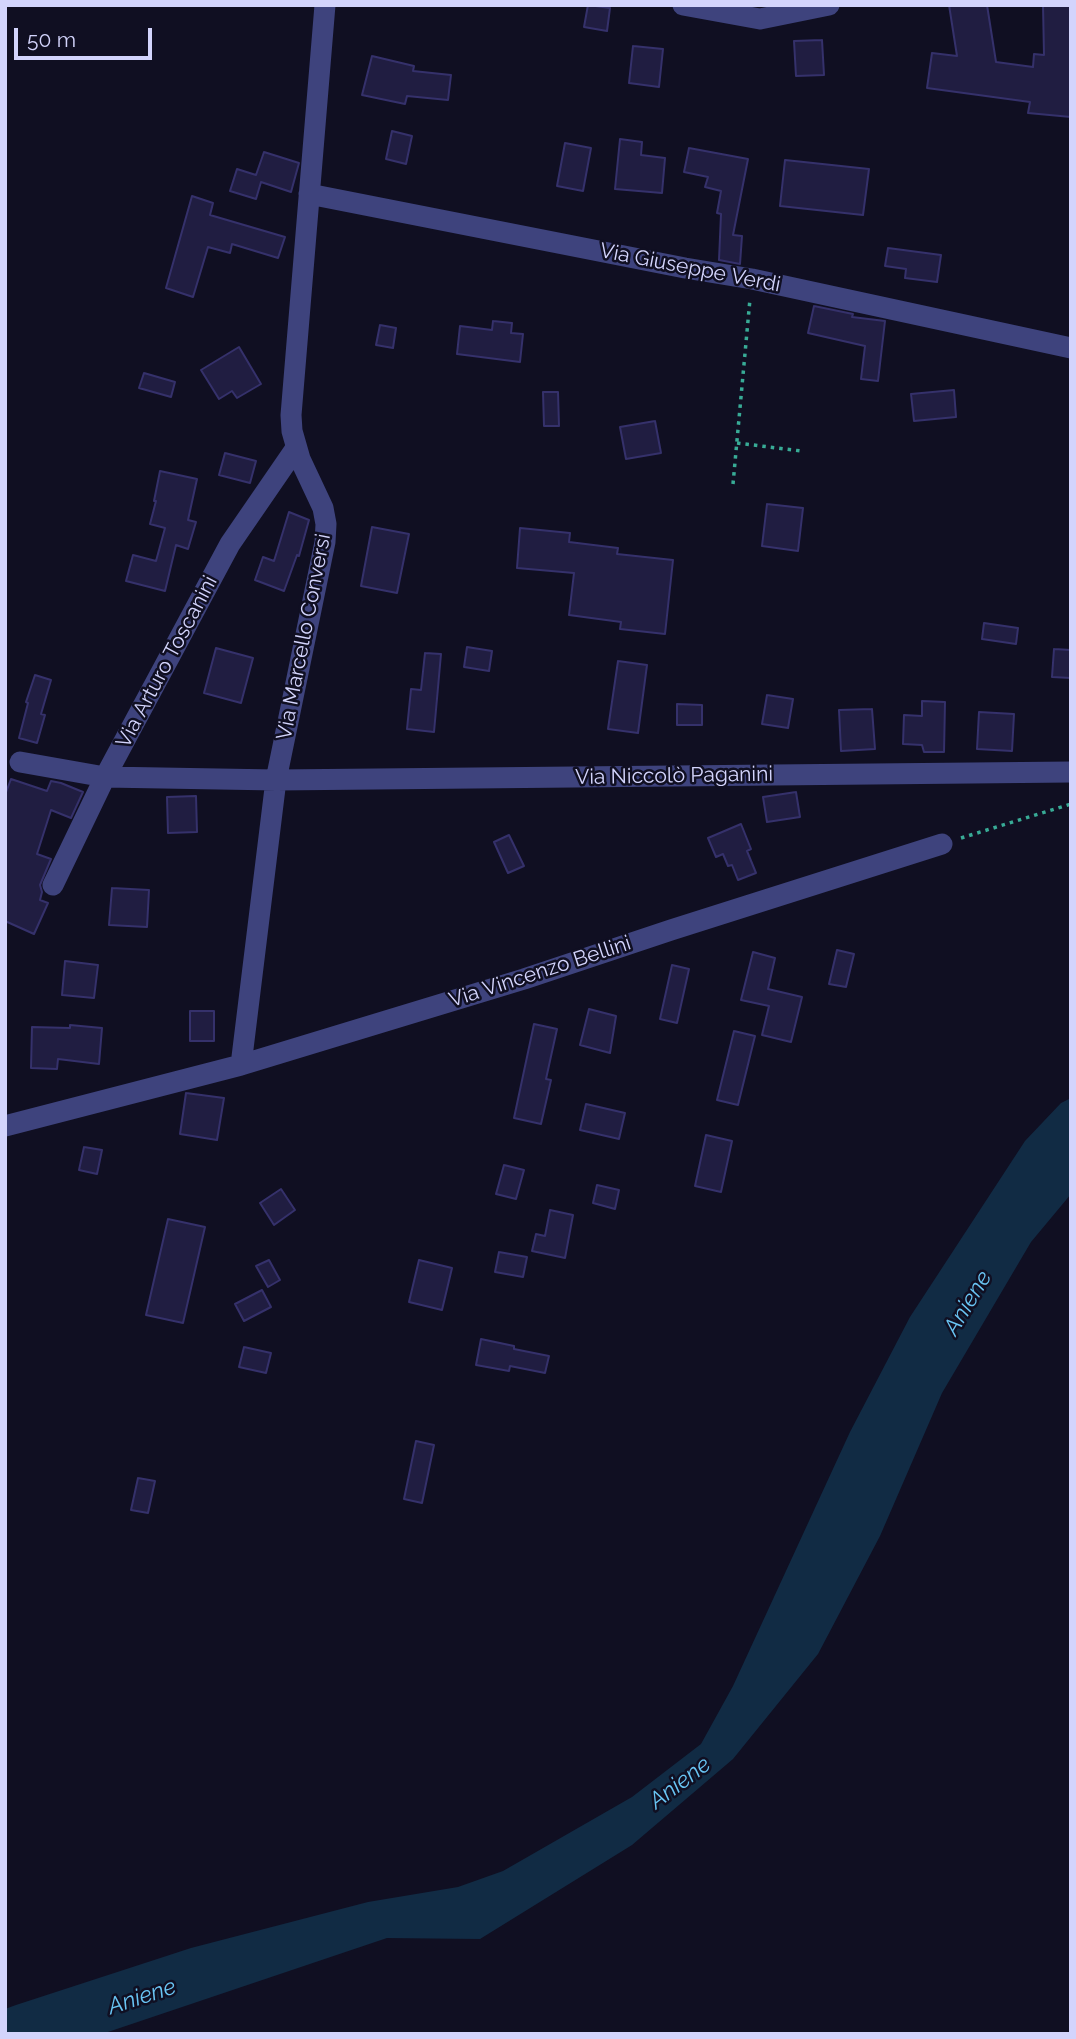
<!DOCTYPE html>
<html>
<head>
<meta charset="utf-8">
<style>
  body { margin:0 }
  #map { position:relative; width:1076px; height:2039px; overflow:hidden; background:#100f22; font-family:Raleway,sans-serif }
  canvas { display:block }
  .frame { position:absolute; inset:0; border:7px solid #d3d4fc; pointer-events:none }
  .scale { position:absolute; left:14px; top:28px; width:138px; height:32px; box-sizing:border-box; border:4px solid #d3d4fc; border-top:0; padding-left:9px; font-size:21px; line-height:24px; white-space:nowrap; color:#d3d4fc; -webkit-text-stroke:5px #100f22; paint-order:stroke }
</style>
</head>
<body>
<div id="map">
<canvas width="1076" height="2039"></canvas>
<div class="frame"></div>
<div class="scale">50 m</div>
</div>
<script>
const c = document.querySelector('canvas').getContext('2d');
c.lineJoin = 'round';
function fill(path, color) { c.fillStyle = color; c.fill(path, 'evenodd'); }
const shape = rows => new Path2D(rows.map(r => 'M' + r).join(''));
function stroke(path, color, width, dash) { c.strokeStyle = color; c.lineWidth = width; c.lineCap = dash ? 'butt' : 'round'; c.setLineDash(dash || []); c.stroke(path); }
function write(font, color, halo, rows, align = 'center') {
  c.font = font + ' Raleway,sans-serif'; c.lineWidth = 5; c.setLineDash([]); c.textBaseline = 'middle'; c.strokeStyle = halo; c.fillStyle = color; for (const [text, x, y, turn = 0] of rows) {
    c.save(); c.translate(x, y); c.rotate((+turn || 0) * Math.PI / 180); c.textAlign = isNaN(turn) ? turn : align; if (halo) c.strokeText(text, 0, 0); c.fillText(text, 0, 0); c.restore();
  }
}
const water = shape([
  [1071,1098,1071,1194,1031,1242,942,1393,880,1536,818,1654,733,1759,632,1845,480,1939,387,1938,102,2034,5,2034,5,2009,16,2005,191,1948,368,1902,458,1887,503,1871,632,1797,701,1744,733,1686,850,1432,910,1317,1025,1141,1061,1103]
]);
const building = shape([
  [588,5,610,8,607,31,584,27,588,5],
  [949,5,987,5,996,62,1033,67,1034,54,1044,55,1043,5,1071,5,1071,117,1028,113,1030,102,927,88,932,53,957,56,949,5],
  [822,40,824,75,796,76,794,41,822,40],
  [633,46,663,49,659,87,629,83,633,46],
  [372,56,414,66,413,71,451,75,448,100,407,96,405,104,362,95,372,56],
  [392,131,412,136,406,164,386,159,392,131],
  [620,139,642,142,641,155,665,158,662,193,615,189,620,139],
  [565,143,591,148,583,191,557,186,565,143],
  [689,148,748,159,733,235,742,236,740,264,719,260,721,214,717,213,721,191,705,187,708,177,684,172,689,148],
  [264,152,299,163,291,192,261,182,256,199,230,191,237,169,256,175,264,152],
  [785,160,869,169,863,215,780,206,785,160],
  [192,196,213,203,210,215,285,237,278,258,232,244,230,253,208,247,193,297,166,288,192,196],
  [888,248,941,255,937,282,905,278,906,269,885,266,888,248],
  [814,306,853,314,852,317,885,321,878,381,861,379,865,346,808,333,814,306],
  [493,321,512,323,511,333,523,334,520,362,457,354,460,326,492,330,493,321],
  [380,325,396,328,393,348,376,345,380,325],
  [239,347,261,384,237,398,232,391,219,399,201,370,239,347],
  [144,373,175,382,171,397,139,388,144,373],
  [954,390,956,417,914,421,911,394,954,390],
  [543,392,558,392,559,426,544,426,543,392],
  [655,421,661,453,626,459,620,427,655,421],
  [225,453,256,461,250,483,219,475,225,453],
  [160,471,197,479,188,520,196,522,188,549,176,545,165,591,126,581,133,555,156,561,165,528,150,524,156,501,154,501,160,471],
  [767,504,803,508,798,551,762,546,767,504],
  [289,512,309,520,299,556,297,555,284,591,255,580,263,557,274,561,289,512],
  [372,527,409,534,397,593,361,586,372,527],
  [520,528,570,533,569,542,618,548,617,554,673,560,665,634,620,629,621,622,569,615,574,573,517,568,520,528],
  [984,623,1018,628,1016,644,982,639,984,623],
  [467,647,492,651,489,671,464,667,467,647],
  [216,648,253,658,241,703,204,693,216,648],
  [1054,649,1071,650,1071,678,1052,677,1054,649],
  [425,653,441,654,434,732,407,729,411,689,421,690,425,653],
  [618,661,647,665,638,733,608,729,618,661],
  [35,675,51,680,41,714,45,715,37,743,19,738,28,703,26,702,35,675],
  [767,695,793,699,788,728,762,724,767,695],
  [922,701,945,702,944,752,924,752,922,745,903,744,904,715,922,716,922,701],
  [677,704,702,705,702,725,677,725,677,704],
  [872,709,875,749,841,751,839,710,872,709],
  [979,712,1014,714,1012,751,977,749,979,712],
  [11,779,47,791,51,781,61,783,83,792,71,818,51,810,37,854,51,859,40,885,42,892,40,900,48,903,34,934,5,921,5,795,11,779],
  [796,792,800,817,767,822,763,797,796,792],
  [196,796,197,832,168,833,167,797,196,796],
  [741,824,751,849,747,851,756,873,738,880,732,865,728,866,723,854,716,857,708,838,741,824],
  [509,835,524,866,508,873,494,842,509,835],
  [112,888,149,890,147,927,109,925,112,888],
  [837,950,854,954,846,987,829,984,837,950],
  [753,952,775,958,768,989,802,997,791,1042,762,1035,769,1006,741,1000,753,952],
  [65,961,98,965,94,998,62,995,65,961],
  [672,965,689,969,677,1023,660,1019,672,965],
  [589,1009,616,1016,610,1053,580,1045,589,1009],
  [190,1011,214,1011,214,1041,190,1041,190,1011],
  [534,1024,557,1029,546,1079,551,1080,541,1124,514,1118,534,1024],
  [70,1025,102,1028,99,1064,58,1059,57,1069,31,1068,32,1027,70,1028,70,1025],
  [734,1031,755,1036,738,1105,717,1100,734,1031],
  [186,1093,224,1098,217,1140,180,1134,186,1093],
  [586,1104,625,1113,619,1139,580,1130,586,1104],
  [706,1135,732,1141,721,1192,695,1186,706,1135],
  [84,1147,102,1150,97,1174,79,1170,84,1147],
  [504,1165,524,1170,516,1199,496,1194,504,1165],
  [597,1185,619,1190,615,1209,593,1203,597,1185],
  [281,1189,295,1210,274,1225,260,1203,281,1189],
  [550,1210,573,1215,565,1258,532,1251,536,1234,545,1236,550,1210],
  [168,1219,205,1227,183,1323,146,1315,168,1219],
  [499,1252,527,1257,523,1277,495,1272,499,1252],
  [269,1260,280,1280,268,1287,256,1266,269,1260],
  [419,1260,452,1268,442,1310,409,1302,419,1260],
  [262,1290,271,1307,244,1321,235,1304,262,1290],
  [481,1339,514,1346,514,1349,549,1356,545,1373,510,1366,509,1371,476,1365,481,1339],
  [244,1347,271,1353,266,1373,239,1367,244,1347],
  [416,1441,434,1445,422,1503,404,1499,416,1441],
  [138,1478,155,1481,148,1513,131,1510,138,1478]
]);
const path = shape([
  [737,443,801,451],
  [733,484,750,299],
  [961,838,1071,804]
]);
const minor = shape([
  [683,5,760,19,829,5],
  [309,194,685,268,752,279,1071,348],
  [20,762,105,777,276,780,1071,772],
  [53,885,105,777,230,544,296,448],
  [241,1065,276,780,325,542,326,524,323,508,300,459,292,431,291,415,325,5],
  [5,1126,241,1065,524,979,671,930,942,844]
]);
const streetNames = [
  ["Via Giuseppe Verdi",690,268,11],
  ["Via Marcello Conversi",304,637,-79],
  ["Via Arturo Toscanini",167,662,-62],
  ["Via Niccolò Paganini",674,776,-1],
  ["Via Vincenzo Bellini",540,972,-18]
];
const waterNames = [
  ["Aniene",968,1303,-59],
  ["Aniene",680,1783,-37],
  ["Aniene",142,1997,-18]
];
fill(water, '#112b44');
fill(building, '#201d41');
stroke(building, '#35316b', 2);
stroke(path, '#38ab96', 3.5, [3.5, 5]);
stroke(minor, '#3e437d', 21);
write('21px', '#d3d4fc', '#100f22', streetNames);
write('italic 23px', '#69c5f4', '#100f22', waterNames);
</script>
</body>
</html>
